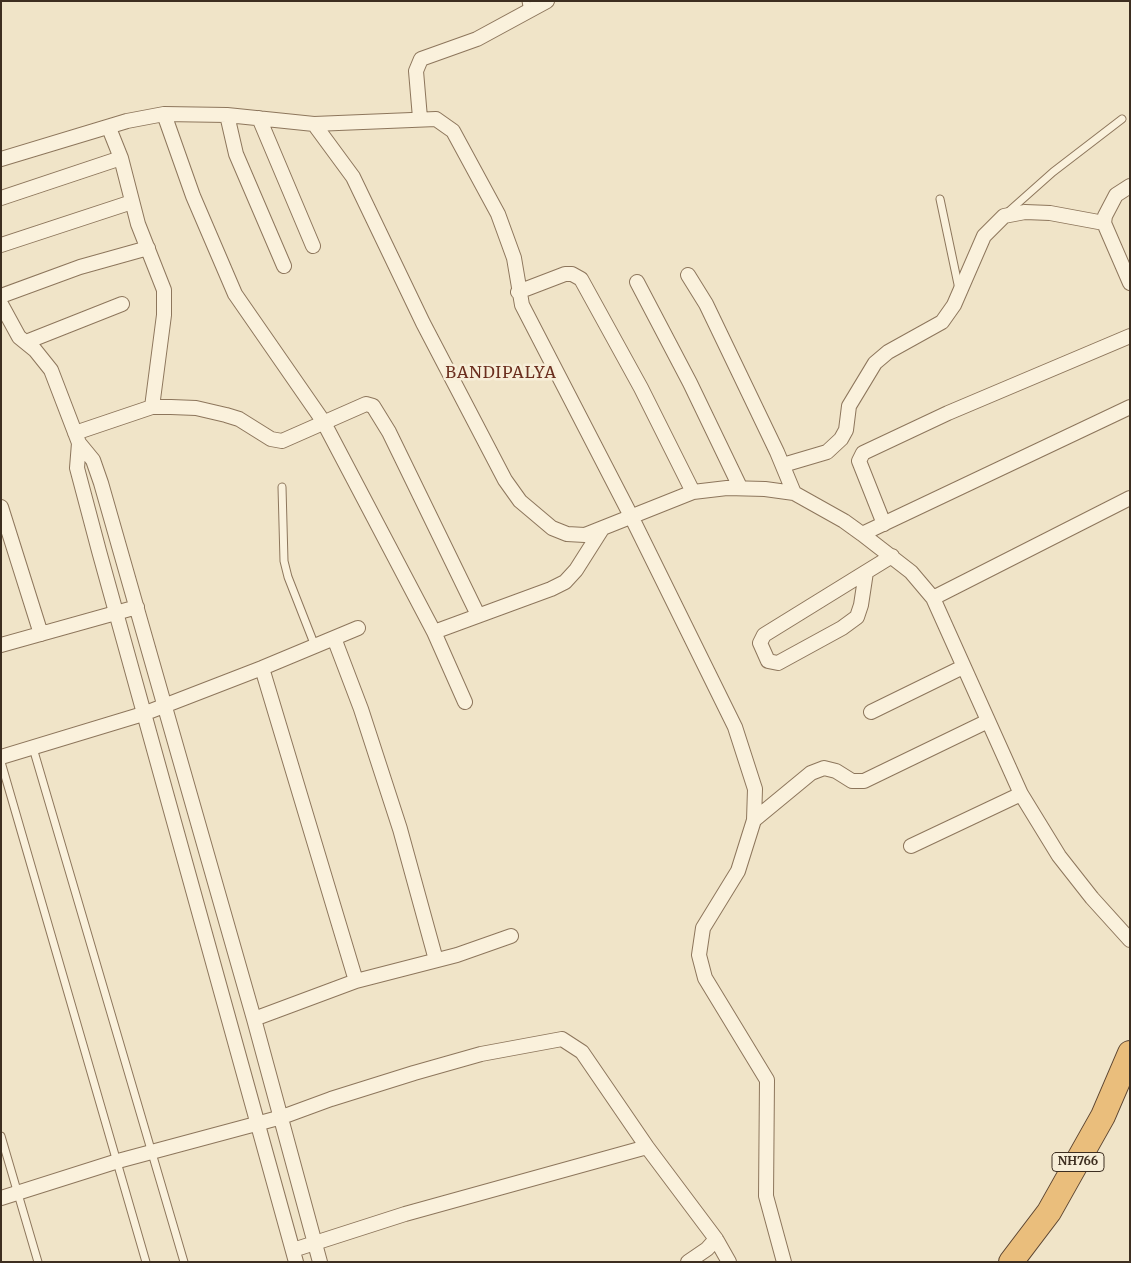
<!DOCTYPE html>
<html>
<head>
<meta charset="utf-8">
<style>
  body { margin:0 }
  #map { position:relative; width:1131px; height:1263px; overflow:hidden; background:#f0e4c8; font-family:Merriweather,serif }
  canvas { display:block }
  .frame { position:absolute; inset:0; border:2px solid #3d2e20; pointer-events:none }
</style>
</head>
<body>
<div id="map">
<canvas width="1131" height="1263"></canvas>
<div class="frame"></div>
</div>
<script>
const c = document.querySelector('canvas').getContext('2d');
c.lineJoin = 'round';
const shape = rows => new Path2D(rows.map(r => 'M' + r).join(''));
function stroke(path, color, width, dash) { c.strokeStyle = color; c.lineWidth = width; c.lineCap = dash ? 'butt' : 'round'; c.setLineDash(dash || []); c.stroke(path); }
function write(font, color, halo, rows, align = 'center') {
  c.font = font + ' Merriweather,serif'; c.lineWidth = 5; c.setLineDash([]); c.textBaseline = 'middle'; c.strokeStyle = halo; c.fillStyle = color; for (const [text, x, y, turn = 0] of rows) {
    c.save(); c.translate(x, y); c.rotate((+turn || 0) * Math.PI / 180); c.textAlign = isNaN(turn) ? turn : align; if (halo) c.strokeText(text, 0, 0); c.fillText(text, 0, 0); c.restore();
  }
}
const service = shape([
  [526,1,528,11],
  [940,199,959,289],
  [1008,212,1053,172,1122,119],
  [282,487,284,561,288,577,315,646],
  [33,748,184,1262],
  [1,762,146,1262],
  [1,1136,38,1262]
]);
const minor = shape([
  [164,114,193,196,235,294,323,421,434,632,551,589,565,582,576,570,602,529],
  [227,115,236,154,284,266],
  [259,118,313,246],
  [420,118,416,71,421,59,477,39,547,1],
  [314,124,436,119,453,131,498,214,514,258,522,305,631,516,735,727,755,789,754,820,738,871,703,928,699,955,705,978,767,1080,766,1196,784,1262],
  [109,128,121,158,138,224,164,290,164,315,152,407],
  [1,159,127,121,164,114,227,115,314,124,353,177,423,323,505,480,520,501,552,528,567,534,585,535,693,492,727,488,765,489,794,493,844,521,862,534,911,572,933,598,1021,794,1059,856,1092,898,1130,940],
  [1130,186,1116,195,1105,216,1104,223,1130,283],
  [1,198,121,158],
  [1,245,132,202],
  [688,275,706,304,777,452,794,493],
  [637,282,690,383,740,487],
  [518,292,565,274,572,274,581,279,641,388,693,492],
  [1,296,80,267,148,248],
  [1,304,19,337,35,350,51,370,79,443,93,460,101,483,254,1019,320,1262],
  [26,342,122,304],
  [75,433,152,407,171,407,196,408,226,415,239,419,271,439,282,441,366,404,373,406,389,432,478,615],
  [79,443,77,468,99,551,296,1262],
  [783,465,827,452,841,439,846,430,849,406,875,363,888,352,942,322,954,305,984,236,1004,216,1025,212,1050,213,1104,223],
  [1,507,41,634],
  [884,524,859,461,863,453,948,413,1130,336],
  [862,534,1130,407],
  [866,572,861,605,857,617,842,628,778,663,768,661,760,643,764,635,866,572,892,556],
  [933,598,1130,498],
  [434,632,465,702],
  [334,638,361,709,400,829,436,960],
  [1,645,137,607],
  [262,668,356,981],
  [871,712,963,667],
  [1,757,143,714,262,668,358,628],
  [754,820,811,773,824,768,836,771,852,781,864,781,988,721],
  [911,846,1021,794],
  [254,1019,356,981,457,955,511,936],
  [1,1198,118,1161,282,1117,331,1099,414,1073,481,1054,562,1039,582,1052,647,1147,716,1239,729,1262],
  [293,1250,405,1214,647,1147],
  [688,1262,707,1249,716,1239]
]);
const trunk = shape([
  [1011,1262,1049,1212,1103,1116,1130,1053]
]);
const shields = [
  [1078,1162,52]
];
const shieldNames = [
  ["NH766",1078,1162]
];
const quarterNames = [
  ["BANDIPALYA",501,373]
];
stroke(service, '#8d765c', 9);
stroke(minor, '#8d765c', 16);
stroke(trunk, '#5b4430', 26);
stroke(service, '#faf1dc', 7);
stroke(minor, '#faf1dc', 14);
stroke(trunk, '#eabe7c', 24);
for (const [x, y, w] of shields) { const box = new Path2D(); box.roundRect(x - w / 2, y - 9.5, w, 19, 4); c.fillStyle = '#f7eed8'; c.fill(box); stroke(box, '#3d2e20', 1); }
write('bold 12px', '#3d2e20', null, shieldNames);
c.letterSpacing = '1px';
write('16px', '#6b2e1e', '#f7eed8', quarterNames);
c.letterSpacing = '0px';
</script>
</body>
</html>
